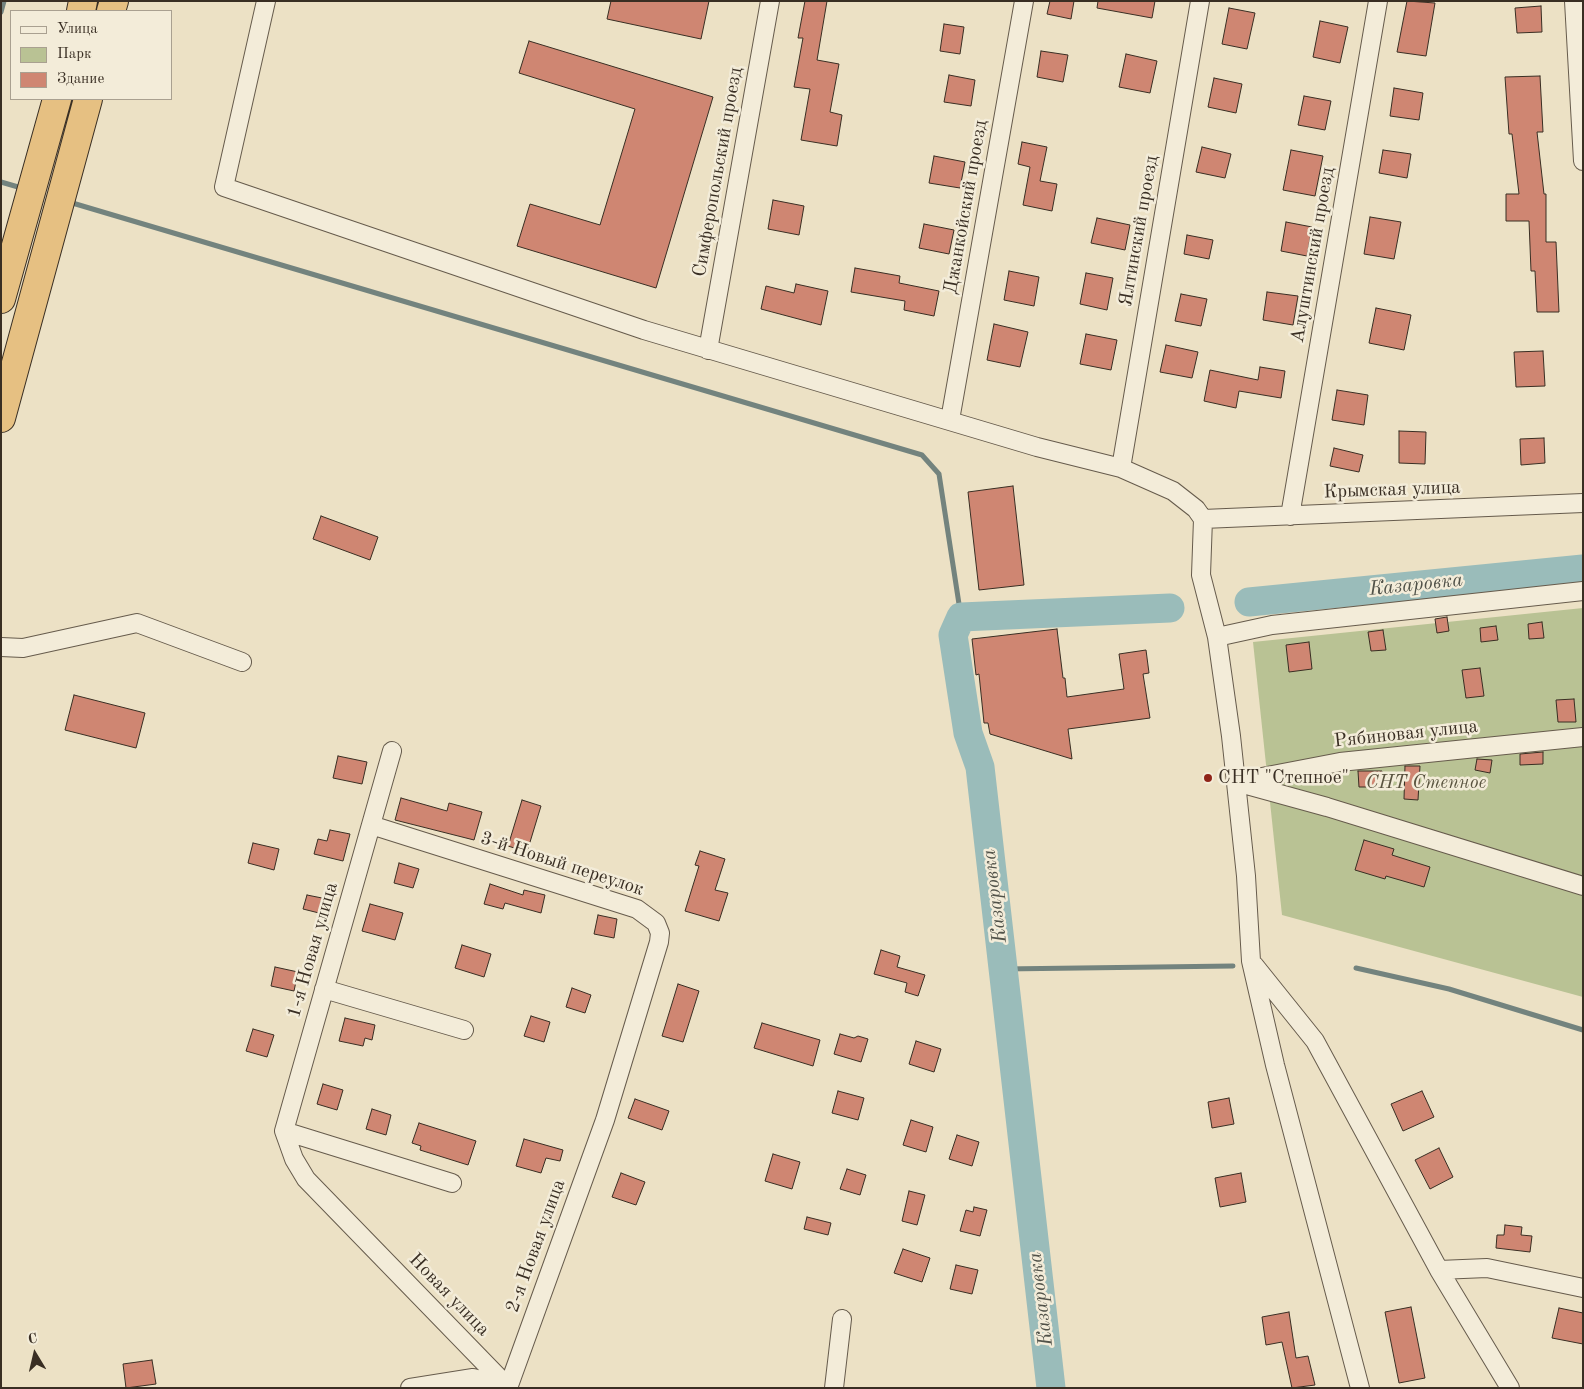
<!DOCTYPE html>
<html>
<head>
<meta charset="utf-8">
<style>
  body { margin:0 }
  #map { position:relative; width:1584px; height:1389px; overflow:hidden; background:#ece1c5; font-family:"Old Standard TT",serif }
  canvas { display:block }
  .frame { position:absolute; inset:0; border:2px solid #392e23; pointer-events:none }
  .legend { position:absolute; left:10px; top:10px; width:162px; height:90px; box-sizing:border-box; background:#f3ecd9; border:1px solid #a9a090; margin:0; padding:6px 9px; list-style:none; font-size:15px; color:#392e23 }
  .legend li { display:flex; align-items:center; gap:10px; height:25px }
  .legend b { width:25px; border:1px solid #a9a090 }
  .north { position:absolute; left:10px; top:1329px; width:50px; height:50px; -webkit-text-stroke:4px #f3ecd9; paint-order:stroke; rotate:351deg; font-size:14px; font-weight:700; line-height:20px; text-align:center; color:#392e23 }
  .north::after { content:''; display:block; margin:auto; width:18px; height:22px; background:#392e23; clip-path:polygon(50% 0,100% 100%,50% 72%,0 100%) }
</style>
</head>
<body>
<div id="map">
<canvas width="1584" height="1389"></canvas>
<div class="frame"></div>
<ul class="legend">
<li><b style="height:6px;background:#f3ecd9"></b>Улица</li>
<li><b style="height:14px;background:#b9c294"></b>Парк</li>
<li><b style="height:14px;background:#cf8672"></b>Здание</li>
</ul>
<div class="north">С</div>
</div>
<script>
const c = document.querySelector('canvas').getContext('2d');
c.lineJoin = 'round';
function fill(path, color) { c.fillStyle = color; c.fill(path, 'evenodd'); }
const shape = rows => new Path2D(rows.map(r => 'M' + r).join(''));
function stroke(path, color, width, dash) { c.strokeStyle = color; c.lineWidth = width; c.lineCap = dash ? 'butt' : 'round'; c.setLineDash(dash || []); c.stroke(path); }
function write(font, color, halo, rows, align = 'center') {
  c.font = font + ' "Old Standard TT",serif'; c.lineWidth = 5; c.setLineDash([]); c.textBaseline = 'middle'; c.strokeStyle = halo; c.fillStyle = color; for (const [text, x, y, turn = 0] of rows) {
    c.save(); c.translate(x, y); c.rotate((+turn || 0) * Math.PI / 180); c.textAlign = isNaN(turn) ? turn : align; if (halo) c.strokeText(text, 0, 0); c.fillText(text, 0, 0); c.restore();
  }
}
const green = shape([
  [1583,608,1583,997,1282,915,1253,642]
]);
const stream = shape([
  [1,12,4,1],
  [1,182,25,189],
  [69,202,922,455,939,474,961,617],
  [1356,968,1449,989,1583,1030],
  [1003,969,1233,966]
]);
const river = shape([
  [1249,602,1583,569],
  [1051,1388,980,767,968,733,953,635,961,617,1170,608]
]);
const building = shape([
  [611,1,709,1,701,39,607,19,611,1],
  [805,1,827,1,817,60,839,64,830,112,842,115,837,146,801,140,810,89,794,87,803,38,798,38,805,1],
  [1050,1,1074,1,1071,19,1047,14,1050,1],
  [1098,1,1155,1,1152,18,1097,8,1098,1],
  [1407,1,1435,3,1426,56,1397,52,1407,1],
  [1541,6,1542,32,1517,33,1515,8,1541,6],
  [1229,8,1255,13,1247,49,1222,44,1229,8],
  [1320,21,1348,27,1340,63,1313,57,1320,21],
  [944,24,964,27,960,54,940,51,944,24],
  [529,41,713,97,656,288,517,246,530,204,600,225,635,109,519,73,529,41],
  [1041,51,1068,55,1063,82,1037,77,1041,51],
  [1126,54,1157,61,1150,93,1119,87,1126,54],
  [949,75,975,80,971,106,944,102,949,75],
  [1540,76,1543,132,1537,132,1544,194,1546,194,1546,242,1556,242,1559,312,1537,312,1535,271,1531,271,1529,221,1506,221,1506,194,1519,194,1512,134,1509,134,1505,77,1540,76],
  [1214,78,1242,84,1236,113,1208,107,1214,78],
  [1394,88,1423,93,1419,120,1390,116,1394,88],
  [1304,96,1331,101,1325,130,1298,125,1304,96],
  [1022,142,1047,147,1040,181,1057,184,1052,211,1023,205,1030,167,1018,164,1022,142],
  [1202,147,1231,154,1225,178,1196,172,1202,147],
  [1291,150,1323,156,1315,196,1283,190,1291,150],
  [1383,150,1411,154,1407,178,1379,173,1383,150],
  [934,156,965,162,960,188,929,183,934,156],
  [773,200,804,206,799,235,768,229,773,200],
  [1370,217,1401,222,1394,259,1364,254,1370,217],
  [1097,218,1130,225,1125,250,1091,243,1097,218],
  [1286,222,1312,227,1307,256,1281,251,1286,222],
  [924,224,954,230,949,254,919,248,924,224],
  [1187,235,1213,240,1209,259,1184,254,1187,235],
  [855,268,900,276,899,283,939,291,934,316,904,310,905,301,851,292,855,268],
  [1009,271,1039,277,1034,306,1004,300,1009,271],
  [1086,273,1113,278,1107,310,1080,304,1086,273],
  [796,284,828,291,821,325,761,309,766,286,794,293,796,284],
  [1267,292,1298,296,1293,325,1263,320,1267,292],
  [1181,294,1207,299,1201,326,1175,321,1181,294],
  [1376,308,1411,315,1404,350,1369,343,1376,308],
  [994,324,1028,332,1020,367,987,360,994,324],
  [1086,334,1117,340,1111,370,1080,364,1086,334],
  [1166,345,1198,352,1192,378,1160,372,1166,345],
  [1543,351,1545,386,1516,387,1514,352,1543,351],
  [1260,367,1285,371,1281,398,1239,391,1236,408,1204,401,1210,370,1258,380,1260,367],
  [1337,390,1368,395,1364,425,1332,420,1337,390],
  [1399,431,1426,432,1425,464,1399,463,1399,431],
  [1544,438,1545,463,1521,465,1520,439,1544,438],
  [1334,448,1363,455,1359,472,1330,466,1334,448],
  [1013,486,1024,585,979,590,968,492,1013,486],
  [321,516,378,537,370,560,313,539,321,516],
  [1447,617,1449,631,1437,633,1435,619,1447,617],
  [1542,622,1544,638,1529,639,1528,624,1542,622],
  [1496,626,1498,640,1481,642,1480,628,1496,626],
  [1057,629,1063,678,1065,678,1067,697,1124,689,1119,654,1146,650,1149,673,1143,674,1150,718,1068,729,1072,759,990,734,988,723,984,723,979,674,976,675,972,639,1057,629],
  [1383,630,1386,650,1371,651,1368,632,1383,630],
  [1309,642,1312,669,1289,672,1286,645,1309,642],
  [1480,668,1484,696,1466,698,1462,670,1480,668],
  [74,695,145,713,136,748,65,730,74,695],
  [1574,699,1576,722,1558,722,1556,700,1574,699],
  [1543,752,1543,764,1520,765,1520,754,1543,752],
  [338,756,367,762,362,784,333,778,338,756],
  [1477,759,1492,760,1490,773,1475,770,1477,759],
  [1405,766,1420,766,1418,800,1404,799,1405,766],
  [1358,771,1382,771,1383,787,1359,787,1358,771],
  [401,798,447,811,449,803,482,812,474,840,395,820,401,798],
  [522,800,541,806,527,852,508,846,522,800],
  [330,830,350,834,343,861,314,854,318,839,327,841,330,830],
  [1364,840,1394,849,1392,855,1430,867,1424,887,1386,876,1385,879,1355,870,1364,840],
  [253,843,279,849,274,870,248,863,253,843],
  [700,851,725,859,715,890,728,893,719,921,685,911,699,866,695,865,700,851],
  [399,863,419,869,413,888,394,883,399,863],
  [490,884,523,895,524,890,545,895,541,913,505,903,503,909,484,904,490,884],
  [307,895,322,898,319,913,303,909,307,895],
  [370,904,403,913,395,940,362,931,370,904],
  [598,915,617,919,614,938,594,934,598,915],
  [462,945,491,954,484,977,455,968,462,945],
  [881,950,900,956,897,967,925,975,918,996,905,992,907,983,874,974,881,950],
  [275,967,298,972,294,991,271,986,275,967],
  [678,984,699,991,683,1042,662,1036,678,984],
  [572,988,591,995,585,1013,566,1007,572,988],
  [531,1016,550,1022,544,1042,524,1036,531,1016],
  [345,1018,375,1025,372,1040,365,1038,363,1046,339,1041,345,1018],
  [762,1023,820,1040,813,1066,754,1048,762,1023],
  [253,1029,274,1035,267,1057,246,1051,253,1029],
  [840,1034,854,1038,858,1036,868,1039,861,1062,834,1054,840,1034],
  [916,1041,941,1049,934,1072,909,1064,916,1041],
  [323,1084,343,1090,337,1110,317,1104,323,1084],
  [838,1091,864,1098,858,1120,832,1113,838,1091],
  [1422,1091,1434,1117,1403,1131,1391,1104,1422,1091],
  [1229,1098,1234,1124,1212,1128,1208,1102,1229,1098],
  [635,1099,669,1111,662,1130,628,1118,635,1099],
  [372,1109,391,1115,386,1135,366,1129,372,1109],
  [911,1120,933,1127,926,1152,903,1145,911,1120],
  [419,1123,476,1141,468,1165,420,1150,421,1146,412,1143,419,1123],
  [957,1135,979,1142,972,1166,949,1159,957,1135],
  [524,1139,563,1150,560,1161,546,1158,541,1173,516,1166,524,1139],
  [1439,1148,1453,1177,1430,1189,1415,1160,1439,1148],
  [773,1154,800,1162,792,1189,765,1181,773,1154],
  [847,1169,866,1175,860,1195,840,1189,847,1169],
  [621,1173,645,1182,636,1205,612,1197,621,1173],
  [1241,1173,1246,1202,1220,1207,1215,1178,1241,1173],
  [909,1191,925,1195,917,1225,902,1221,909,1191],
  [974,1207,987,1210,980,1236,960,1231,966,1210,973,1212,974,1207],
  [807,1217,831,1223,828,1235,804,1229,807,1217],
  [1505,1225,1522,1227,1521,1235,1532,1236,1530,1252,1496,1248,1497,1235,1504,1235,1505,1225],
  [903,1249,930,1258,922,1282,894,1273,903,1249],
  [956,1265,978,1270,972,1294,950,1289,956,1265],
  [1411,1307,1425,1378,1399,1383,1385,1312,1411,1307],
  [1559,1308,1583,1313,1583,1344,1552,1338,1559,1308],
  [1289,1312,1296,1358,1308,1356,1315,1385,1292,1388,1282,1342,1266,1345,1262,1317,1289,1312],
  [152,1360,156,1384,126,1388,123,1364,152,1360]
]);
const street = shape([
  [266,1,224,187,644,330,1037,447,1121,468,1173,491,1196,509,1203,519,1201,575,1217,637,1231,736,1246,876,1251,961,1275,1065,1360,1388],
  [1574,1,1583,161],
  [708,350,770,1],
  [950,420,1024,1],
  [1121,468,1200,1],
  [1290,516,1378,1],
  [1203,519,1583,503],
  [1217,637,1272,625,1583,591],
  [1,647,23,648,137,623,242,662],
  [392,751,284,1131,294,1159,306,1179,508,1387,473,1378,410,1388],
  [1241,781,1340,762,1583,737],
  [1236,782,1327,807,1583,886],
  [371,825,637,909,656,923,660,933,659,942,605,1120,508,1388],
  [1254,965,1315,1041,1439,1270,1510,1388],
  [324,989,464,1030],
  [284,1131,452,1183],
  [1439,1270,1487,1268,1583,1288],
  [834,1388,842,1319]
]);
const highway = shape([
  [81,11,83,1],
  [111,11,114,1],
  [1,299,57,99],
  [1,418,88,99]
]);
const markers = [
  [1208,778,5,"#8f2418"]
];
const streetNames = [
  ["Симферопольский проезд",718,172,-80],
  ["Джанкойский проезд",966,207,-80],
  ["Ялтинский проезд",1139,231,-80],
  ["Алуштинский проезд",1313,255,-80],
  ["Крымская улица",1392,490,-2],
  ["Рябиновая улица",1406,734,-6],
  ["3-й Новый переулок",562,864,18],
  ["1-я Новая улица",313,950,-74],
  ["2-я Новая улица",536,1246,-70],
  ["Новая улица",449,1295,46]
];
const poiNames = [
  ["СНТ \"Степное\"",1218,778]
];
const parkNames = [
  ["СНТ Степное",1426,783]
];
const waterNames = [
  ["Казаровка",1416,585,-6],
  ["Казаровка",995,896,-97],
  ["Казаровка",1041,1299,-97]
];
fill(green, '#b9c294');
stroke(stream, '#73837e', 5);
stroke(river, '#9abcba', 29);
fill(building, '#cf8672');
stroke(building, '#392e23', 1);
stroke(street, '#665b4c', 20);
stroke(highway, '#392e23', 30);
stroke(street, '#f3ecd9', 18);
stroke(highway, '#e6c082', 28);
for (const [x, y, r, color] of markers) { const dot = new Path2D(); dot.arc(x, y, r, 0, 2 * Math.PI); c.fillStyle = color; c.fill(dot); stroke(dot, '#f3ecd9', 2); }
write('19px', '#392e23', '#f3ecd9', streetNames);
write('19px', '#392e23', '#f3ecd9', poiNames, 'left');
write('italic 19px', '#59533f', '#f3ecd9', parkNames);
write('italic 20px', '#515249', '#f3ecd9', waterNames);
</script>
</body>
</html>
